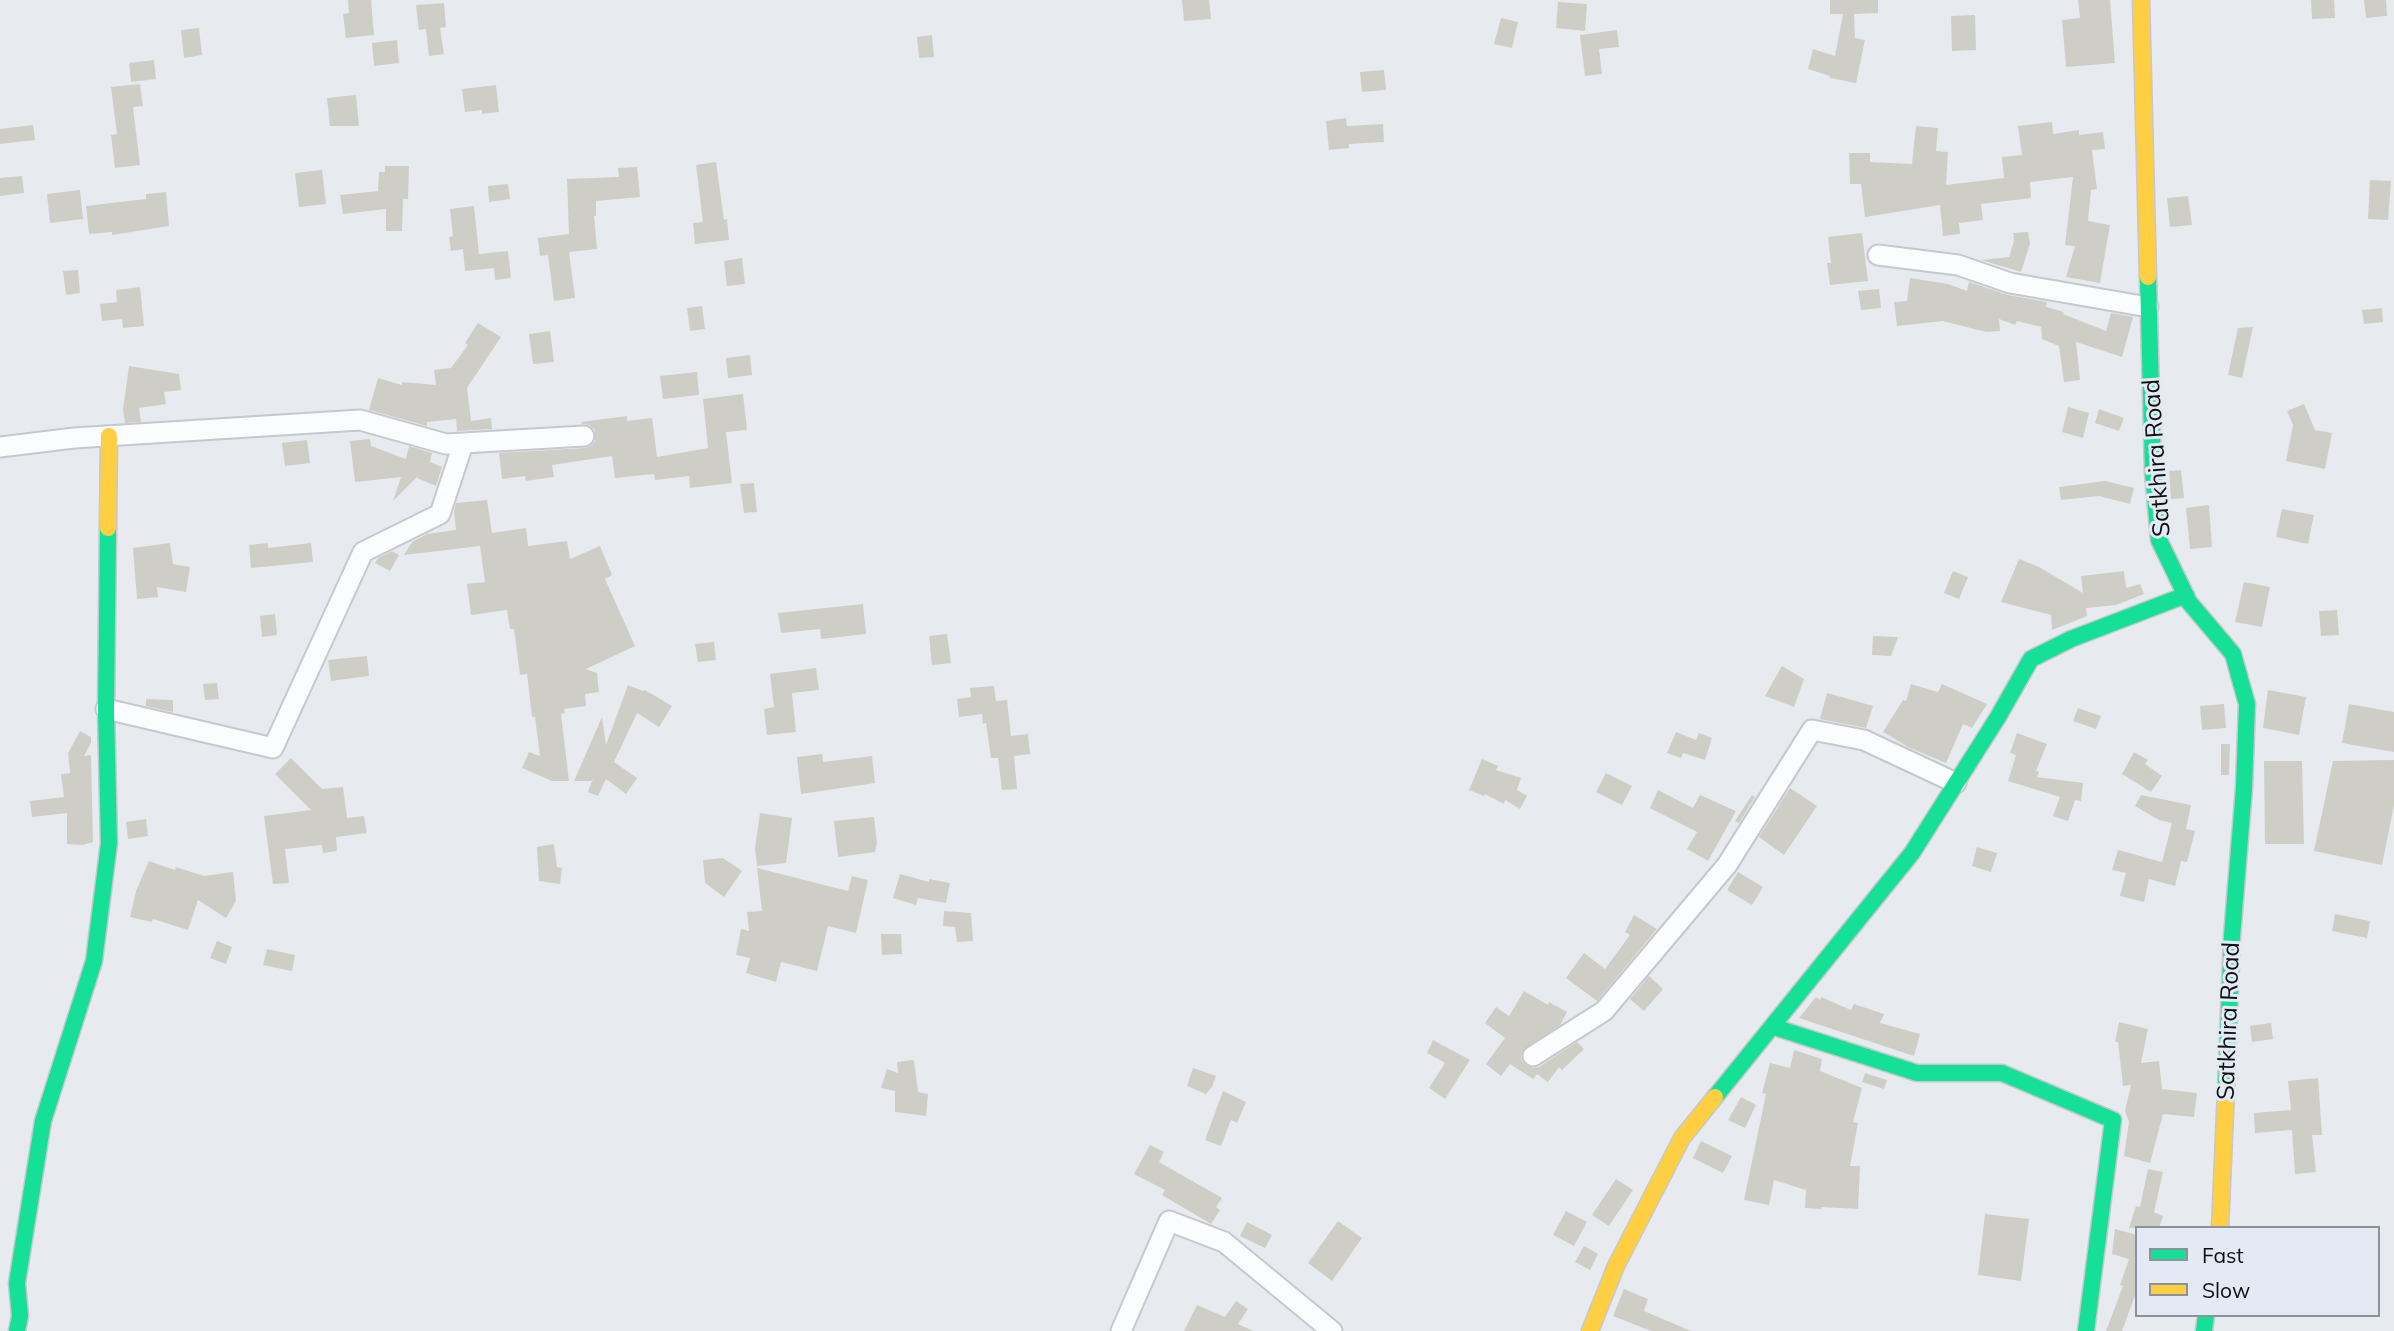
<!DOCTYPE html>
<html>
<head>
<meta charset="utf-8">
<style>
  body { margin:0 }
  #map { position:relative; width:2394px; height:1331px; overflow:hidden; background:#e7ebf0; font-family:Mulish,sans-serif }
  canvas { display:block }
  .legend { position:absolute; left:2135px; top:1226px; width:245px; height:91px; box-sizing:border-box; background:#e3eaf4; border:2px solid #8d929a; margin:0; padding:9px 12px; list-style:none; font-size:21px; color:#0d0f12 }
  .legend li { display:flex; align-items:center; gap:14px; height:35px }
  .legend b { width:35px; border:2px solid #8d929a }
</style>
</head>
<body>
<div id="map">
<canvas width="2394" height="1331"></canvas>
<ul class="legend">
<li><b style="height:9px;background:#16e098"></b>Fast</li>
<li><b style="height:9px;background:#ffcf43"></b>Slow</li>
</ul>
</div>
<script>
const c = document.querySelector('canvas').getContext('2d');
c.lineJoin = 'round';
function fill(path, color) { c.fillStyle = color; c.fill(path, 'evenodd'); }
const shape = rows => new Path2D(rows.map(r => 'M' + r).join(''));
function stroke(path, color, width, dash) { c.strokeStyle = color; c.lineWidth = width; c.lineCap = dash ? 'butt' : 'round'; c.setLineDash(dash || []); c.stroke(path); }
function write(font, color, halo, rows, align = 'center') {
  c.font = font + ' Mulish,sans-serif'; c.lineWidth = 6; c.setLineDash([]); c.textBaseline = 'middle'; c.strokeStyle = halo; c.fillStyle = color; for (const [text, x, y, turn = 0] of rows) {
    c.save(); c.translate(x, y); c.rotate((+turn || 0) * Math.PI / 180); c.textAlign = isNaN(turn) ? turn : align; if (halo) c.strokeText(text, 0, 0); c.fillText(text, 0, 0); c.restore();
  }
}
const building = shape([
  [348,0,371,0,374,35,346,38,343,14,349,13],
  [1182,0,1209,0,1211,19,1184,21],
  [1830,0,1878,0,1878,13,1854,14,1855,38,1865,40,1856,83,1830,78,1830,76,1808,69,1813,49,1835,56,1843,14,1830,14],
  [2078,0,2110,0,2115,63,2066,67,2062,20,2080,18],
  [2311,0,2334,0,2335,18,2312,19],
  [2364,0,2386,0,2387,16,2366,18],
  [1558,2,1587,4,1585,31,1556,28],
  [444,3,446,27,440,28,444,54,429,56,426,29,419,30,416,5],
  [1975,15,1976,50,1952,51,1951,16],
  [1501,18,1518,22,1512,48,1494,44],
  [199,28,202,55,184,58,181,30],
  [1617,30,1619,47,1599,49,1602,74,1585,76,1580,35],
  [932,35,934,57,919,58,917,37],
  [397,40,399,63,374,66,372,43],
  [154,60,156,79,131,82,129,63],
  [1384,70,1386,90,1362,92,1360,72],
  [140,84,143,106,133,107,140,165,115,168,111,135,117,134,111,87],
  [496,85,499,112,482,114,482,110,465,112,462,89],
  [356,95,359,126,330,126,327,98],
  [1346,118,1347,126,1383,124,1384,142,1349,144,1349,148,1329,150,1326,121],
  [2052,122,2053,134,2079,130,2079,135,2103,132,2105,149,2092,150,2097,189,2091,190,2088,221,2110,225,2100,283,2066,277,2075,246,2065,245,2073,177,2030,182,2031,198,1981,204,1983,220,1959,223,1960,234,1943,236,1940,205,1865,217,1861,184,1850,184,1849,153,1870,153,1870,162,1912,164,1916,126,1938,128,1936,151,1948,152,1946,185,2004,178,2002,157,2022,155,2018,126],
  [33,125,35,140,0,144,0,129],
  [716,162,724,220,727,219,729,240,695,244,693,223,703,222,696,165],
  [385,166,409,166,408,199,403,199,402,231,386,231,386,209,343,214,340,195,378,191,379,172,385,172],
  [637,167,640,197,596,201,596,216,594,216,597,249,569,252,575,298,554,301,548,255,540,256,538,238,569,234,567,179,619,177,618,168],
  [322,170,326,204,299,207,295,173],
  [22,176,24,193,0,196,0,178],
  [2370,180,2391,181,2388,220,2368,219],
  [508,184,510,199,489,202,488,186],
  [80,190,83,219,50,223,47,194],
  [166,192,169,226,112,235,112,232,89,234,86,206,146,199,146,194],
  [2188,196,2192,225,2170,227,2167,198],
  [474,206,479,254,508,251,511,278,495,280,494,268,465,271,463,249,451,251,449,237,453,236,450,209],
  [2028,232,2030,244,2021,272,1981,260,2009,257,2014,241,2013,233],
  [1862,233,1868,281,1830,285,1827,263,1831,263,1828,237],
  [742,258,745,284,727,286,724,261],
  [78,270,80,293,66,295,63,271],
  [1910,278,1948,284,1967,291,1969,282,2008,295,2047,302,2046,307,2064,312,2063,314,2106,331,2111,313,2133,317,2122,357,2076,342,2080,380,2064,382,2059,346,2042,339,2041,327,2017,321,2015,325,1999,319,2000,331,1986,332,1943,321,1897,326,1894,302,1907,301],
  [140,287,144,326,123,328,122,319,102,321,100,304,117,302,116,290],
  [1879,289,1881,308,1861,310,1858,291],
  [702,306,705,329,690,331,687,308],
  [2382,308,2383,322,2364,324,2362,310],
  [478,323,501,337,467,388,471,421,491,418,492,429,457,431,456,419,427,422,427,426,369,410,378,378,402,385,402,382,436,385,434,370,451,368,468,345,465,343],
  [2253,327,2242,378,2228,375,2238,328],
  [550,331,554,362,533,364,529,334],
  [750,355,752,375,728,378,726,358],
  [129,366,179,374,181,390,164,392,166,404,139,408,141,422,125,423,123,409],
  [697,372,699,395,663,399,660,376],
  [743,394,747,430,726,432,732,483,690,488,689,476,655,480,654,474,615,478,612,456,552,465,554,477,526,481,525,476,502,479,499,453,585,448,591,446,595,441,595,430,589,425,582,424,581,422,627,416,627,421,652,418,657,457,708,448,703,399],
  [2304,404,2315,430,2332,433,2325,469,2286,461,2293,425,2287,411],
  [2068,407,2089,413,2083,438,2062,432],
  [2099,409,2124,418,2119,431,2095,423],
  [370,439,371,446,406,459,409,446,432,453,430,462,442,467,436,486,417,478,419,475,393,501,401,477,355,482,350,441],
  [307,440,310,463,285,466,282,443],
  [2181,470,2184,498,2171,499,2169,471],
  [2105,481,2134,488,2130,504,2099,496,2061,500,2059,487],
  [754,483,757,512,744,513,740,484],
  [487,500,492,533,526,528,528,546,567,541,570,559,600,546,612,575,605,579,635,646,586,669,597,673,599,692,585,694,586,706,564,709,565,713,561,714,569,781,552,781,522,768,529,752,540,756,535,717,532,717,527,674,520,675,514,629,510,629,507,610,471,615,467,584,485,582,480,546,404,555,412,542,427,534,456,530,454,511,456,503],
  [2209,505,2212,547,2190,549,2186,508],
  [2282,509,2314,515,2308,544,2276,537],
  [170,543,173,564,190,567,186,592,157,587,158,597,137,599,133,548],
  [268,543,268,548,311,543,313,562,251,568,249,545],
  [392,551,399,555,390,571,375,563,378,558],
  [2019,559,2039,567,2083,593,2081,576,2124,571,2126,588,2140,584,2144,594,2116,605,2086,608,2087,616,2052,630,2051,615,2001,602],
  [1953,571,1968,577,1959,599,1944,593],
  [2244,582,2270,587,2262,627,2235,622],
  [863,604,866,634,821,639,820,629,781,633,778,613],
  [2337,610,2339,635,2321,636,2319,611],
  [275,614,277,635,262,637,260,616],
  [947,634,951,663,932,665,929,636],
  [1873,636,1898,637,1891,656,1872,655],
  [714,642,716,660,698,662,695,644],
  [367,656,369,676,331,681,328,660],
  [1782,666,1804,679,1794,707,1765,696],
  [816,668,819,690,792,693,796,732,767,735,764,709,774,707,770,674],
  [217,683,219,699,205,700,203,684],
  [1911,684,1938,692,1942,684,1987,704,1972,728,1963,724,1946,763,1908,747,1883,732,1903,700,1906,701],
  [628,685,643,691,645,690,672,706,659,727,637,713,614,762,637,778,626,794,606,779,598,796,588,792,593,778,591,781,574,781,602,717,606,745],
  [994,686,996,701,1007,700,1011,736,1028,734,1030,754,1014,756,1017,789,1002,790,998,758,991,758,986,723,983,724,982,714,959,717,957,699,971,697,970,688],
  [2268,690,2306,697,2299,735,2263,728],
  [1827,693,1873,706,1866,728,1820,719],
  [146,699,173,700,173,712,146,706],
  [2224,704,2226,728,2202,730,2200,706],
  [2349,704,2394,712,2394,752,2342,743],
  [2078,708,2101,716,2096,729,2073,721],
  [80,731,91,737,91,743,84,756,91,755,93,842,82,845,67,844,67,813,32,817,30,801,64,797,61,774,70,773,68,753],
  [1676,732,1696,740,1699,733,1712,738,1705,760,1683,753,1681,758,1667,753],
  [2017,733,2047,744,2036,771,2039,772,2037,777,2083,783,2081,801,2075,800,2068,821,2053,816,2060,797,2008,781,2016,755,2010,753],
  [2221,744,2230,744,2229,775,2221,775],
  [2134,752,2148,760,2145,764,2162,776,2151,792,2122,774],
  [822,754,823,762,872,756,875,783,801,794,797,757],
  [291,758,322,789,343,787,347,818,364,816,367,833,336,837,337,851,323,853,322,845,285,849,289,883,273,884,264,816,311,810,275,774],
  [1482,759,1498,766,1496,770,1521,778,1517,790,1527,796,1520,809,1505,800,1504,804,1485,794,1484,796,1469,790],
  [2394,760,2394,805,2382,865,2314,851,2333,761],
  [2264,761,2302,761,2304,844,2265,844],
  [1606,773,1632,786,1622,805,1596,792],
  [1790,788,1817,806,1784,855,1759,837],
  [1658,790,1693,808,1700,795,1736,811,1708,861,1687,849,1697,832,1650,808],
  [1752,795,1755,797,1739,823,1735,821],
  [2141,795,2191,805,2186,829,2195,831,2187,862,2181,861,2175,886,2149,879,2144,902,2120,896,2126,873,2112,870,2118,850,2162,862,2172,823,2159,820,2135,806],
  [760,813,792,818,786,863,757,866,755,848],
  [874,817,877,843,875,852,838,857,834,821],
  [146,819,148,836,128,839,126,822],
  [554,844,557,867,562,868,560,884,539,881,537,847],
  [1977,847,1997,853,1991,872,1972,866],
  [723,858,742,871,724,897,705,883,703,860],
  [149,861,175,870,176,867,204,876,233,872,236,901,226,918,198,900,188,930,153,919,152,922,130,917,136,891],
  [757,868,848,891,852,876,868,880,856,933,828,926,817,971,781,962,776,982,746,973,750,958,736,955,741,929,749,931,747,912,762,911],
  [1738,872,1763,887,1752,905,1727,890],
  [900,874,929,882,929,879,950,883,946,903,918,898,916,905,893,898],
  [944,911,971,913,973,941,957,942,955,927,943,926],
  [2335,914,2370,921,2367,938,2332,931],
  [1634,915,1657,929,1597,1001,1566,978,1584,953,1605,969,1630,935,1625,932],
  [881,934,901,934,902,954,882,955],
  [217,941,232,947,226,964,210,958],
  [267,949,295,955,292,971,263,965],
  [1649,976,1663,989,1644,1011,1630,999],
  [1524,991,1548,1005,1549,1002,1567,1012,1560,1025,1523,1050,1521,1057,1523,1063,1533,1068,1539,1067,1577,1042,1584,1049,1562,1070,1559,1067,1548,1082,1537,1074,1533,1079,1510,1064,1501,1076,1486,1064,1505,1038,1485,1023,1496,1007,1509,1016],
  [1816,997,1820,1000,1821,997,1851,1010,1854,1004,1884,1014,1880,1023,1920,1034,1914,1056,1799,1018],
  [2119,1022,2148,1029,2141,1063,2159,1061,2162,1089,2197,1093,2194,1117,2163,1114,2150,1163,2124,1156,2129,1122,2125,1111,2131,1085,2123,1086,2118,1042,2115,1042],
  [2271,1023,2273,1039,2252,1042,2250,1026],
  [1433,1040,1470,1060,1445,1099,1429,1088,1445,1063,1427,1053],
  [1794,1050,1822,1059,1820,1071,1862,1088,1853,1122,1858,1123,1850,1166,1860,1166,1858,1209,1821,1207,1821,1209,1805,1208,1806,1190,1774,1180,1769,1205,1744,1200,1766,1094,1762,1093,1770,1063,1790,1068],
  [914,1060,918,1092,928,1094,926,1116,895,1112,895,1091,881,1088,887,1069,898,1073,897,1062],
  [1193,1068,1216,1076,1212,1087,1206,1094,1187,1086],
  [1865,1073,1887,1080,1884,1089,1862,1082],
  [2318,1078,2322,1135,2312,1135,2316,1172,2295,1174,2292,1130,2255,1133,2254,1113,2291,1110,2288,1081],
  [1223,1091,1246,1102,1237,1123,1231,1120,1221,1146,1205,1140],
  [1741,1097,1756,1105,1745,1128,1728,1120],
  [1701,1141,1732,1156,1723,1173,1693,1158],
  [1150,1145,1164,1152,1159,1162,1222,1198,1216,1207,1220,1210,1211,1224,1162,1195,1165,1190,1134,1174],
  [2148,1169,2163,1172,2154,1212,2163,1216,2159,1228,2129,1228,2136,1206,2140,1207],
  [1616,1179,1633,1190,1609,1226,1592,1215],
  [1566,1211,1587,1222,1574,1246,1553,1235],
  [1985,1214,2029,1219,2021,1281,1978,1275],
  [1338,1221,1362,1238,1332,1281,1308,1263],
  [1247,1222,1272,1235,1265,1248,1240,1236],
  [2115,1229,2137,1235,2137,1290,2122,1331,2106,1331,2123,1286,2120,1285,2129,1259,2112,1254],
  [1584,1246,1598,1254,1590,1270,1575,1262],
  [1624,1289,1648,1299,1644,1311,1691,1331,1651,1331,1613,1316],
  [1236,1301,1248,1309,1238,1324,1253,1331,1184,1331,1197,1305,1225,1317]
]);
const street = shape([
  [1878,255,1958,265,2010,283,2148,307],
  [0,447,74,438,360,420,446,444,584,436],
  [106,709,273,748,363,552,440,514,463,444],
  [1533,1056,1604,1011,1727,865,1812,730,1864,740,1956,783],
  [1121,1331,1169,1221,1224,1242,1332,1331]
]);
const fast = shape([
  [2148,277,2153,472,2159,540,2189,602,2233,654,2247,704,2244,788,2232,936,2226,1090],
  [1774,1027,1917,1073,2002,1073,2113,1120,2086,1331],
  [1715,1097,1912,853,1998,717,2031,659,2071,639,2186,595],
  [17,1331,20,1316,17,1283,43,1121,94,961,109,843,106,709,108,528],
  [2204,1331,2206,1315]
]);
const slow = shape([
  [2141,0,2148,277],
  [108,528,109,436],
  [2220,1228,2226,1090],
  [1590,1331,1616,1266,1682,1138,1715,1097]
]);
const streetNames = [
  ["Satkhira Road",2157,458,-94],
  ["Satkhira Road",2229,1021,-88]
];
fill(building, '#cfcec6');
stroke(street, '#c5c8cc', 23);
stroke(fast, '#c5c8cc', 19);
stroke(slow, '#c5c8cc', 19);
stroke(street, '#fbfcfd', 19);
stroke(fast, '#16e098', 16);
stroke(slow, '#ffcf43', 16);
write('24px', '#0d0f12', '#e3eaf4', streetNames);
</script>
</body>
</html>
